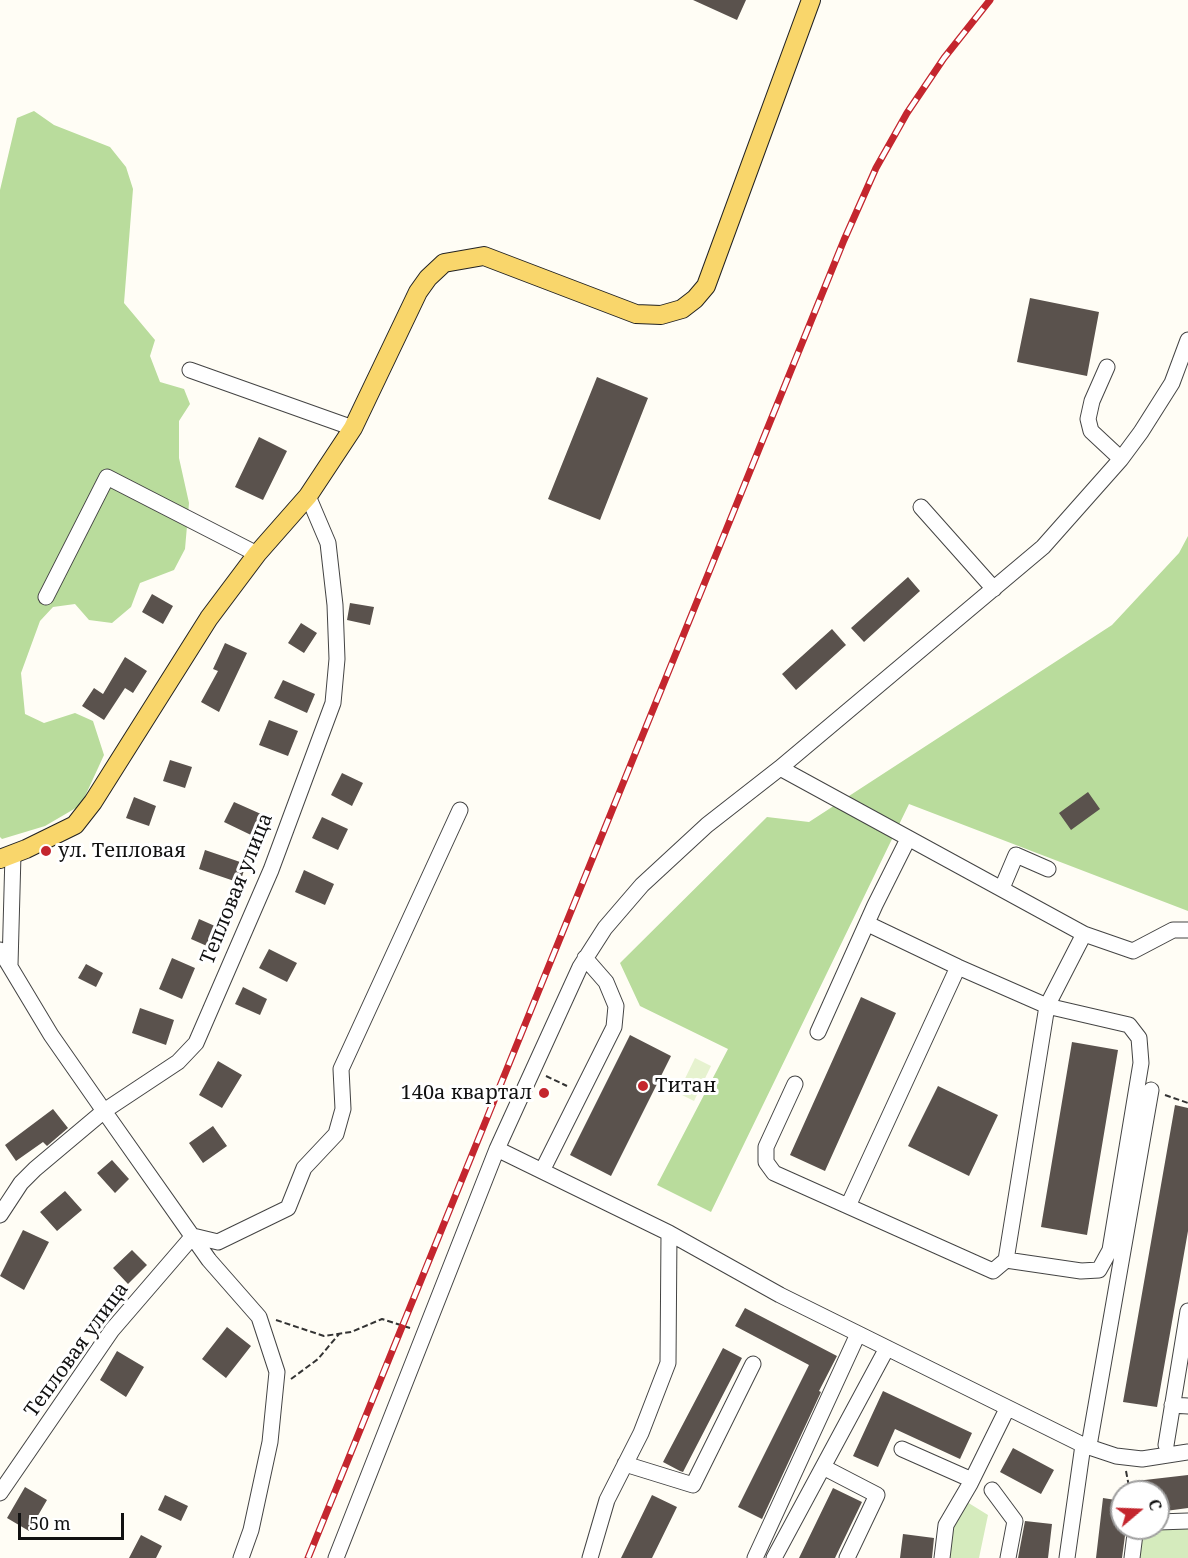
<!DOCTYPE html>
<html>
<head>
<meta charset="utf-8">
<style>
  body { margin:0 }
  #map { position:relative; width:1188px; height:1558px; overflow:hidden; background:#fffdf5; font-family:"Noto Serif",serif }
  canvas { display:block }
  .north { position:absolute; left:1110px; top:1480px; width:60px; height:60px; box-sizing:border-box; background:#fff; border:2px solid #a0a0a0; border-radius:50%; rotate:71deg; font-size:16px; font-weight:700; line-height:24px; text-align:center; color:#111 }
  .north::after { content:''; display:block; margin:auto; width:21px; height:27px; background:#c4262e; clip-path:polygon(50% 0,100% 100%,50% 72%,0 100%) }
  .scale { position:absolute; left:18px; top:1513px; width:106px; height:27px; box-sizing:border-box; border:3px solid #111; border-top:0; padding-left:8px; font-size:18px; line-height:21px; white-space:nowrap; color:#111; -webkit-text-stroke:4px #fff; paint-order:stroke }
</style>
</head>
<body>
<div id="map">
<canvas width="1188" height="1558"></canvas>
<div class="north">С</div>
<div class="scale">50 m</div>
</div>
<script>
const c = document.querySelector('canvas').getContext('2d');
c.lineJoin = 'round';
function fill(path, color) { c.fillStyle = color; c.fill(path, 'evenodd'); }
const shape = rows => new Path2D(rows.map(r => 'M' + r).join(''));
function stroke(path, color, width, dash) { c.strokeStyle = color; c.lineWidth = width; c.lineCap = dash ? 'butt' : 'round'; c.setLineDash(dash || []); c.stroke(path); }
function write(font, color, halo, rows, align = 'center') {
  c.font = font + ' "Noto Serif",serif'; c.lineWidth = 6; c.setLineDash([]); c.textBaseline = 'middle'; c.strokeStyle = halo; c.fillStyle = color; for (const [text, x, y, turn = 0] of rows) {
    c.save(); c.translate(x, y); c.rotate((+turn || 0) * Math.PI / 180); c.textAlign = isNaN(turn) ? turn : align; if (halo) c.strokeText(text, 0, 0); c.fillText(text, 0, 0); c.restore();
  }
}
const green = shape([
  [967,1502,988,1515,979,1558,947,1558,953,1525],
  [1144,1529,1188,1529,1188,1558,1140,1558]
]);
const forest = shape([
  [34,111,54,125,110,147,126,167,133,189,124,303,155,340,150,356,160,382,184,389,190,404,179,421,179,458,189,503,185,549,174,570,140,583,131,607,112,623,89,620,75,604,53,607,40,621,21,673,25,714,44,723,75,713,93,721,104,755,81,805,45,826,2,839,0,837,0,190,17,118],
  [1188,536,1188,911,909,804,711,1212,657,1185,728,1049,640,1006,620,963,767,817,809,822,1112,625,1179,553]
]);
const pitch = shape([
  [695,1058,711,1066,694,1101,678,1093]
]);
const building = shape([
  [693,0,746,0,737,20],
  [1030,298,1099,312,1087,376,1017,362],
  [597,377,648,398,600,520,548,499],
  [259,437,287,451,263,500,235,487],
  [908,577,920,591,864,642,851,628],
  [152,594,173,606,163,624,142,612],
  [350,603,374,607,370,625,347,620],
  [301,623,317,633,304,653,288,643],
  [832,629,846,645,796,690,782,674],
  [225,643,247,653,219,712,201,702,218,671,213,669],
  [125,657,147,671,133,693,125,688,104,720,82,706,94,688,103,694],
  [283,680,315,694,307,713,274,698],
  [269,720,298,731,288,756,259,745],
  [170,760,192,767,185,788,163,781],
  [342,773,363,783,352,806,331,795],
  [1088,792,1100,809,1071,830,1059,813],
  [134,797,156,806,149,826,126,818],
  [234,802,261,814,251,835,224,822],
  [322,817,348,829,338,850,312,838],
  [205,850,246,864,240,883,199,869],
  [304,870,334,884,325,905,295,892],
  [199,919,224,930,216,950,191,939],
  [269,949,297,963,287,982,259,968],
  [172,958,195,968,182,999,159,989],
  [86,964,103,973,96,987,78,978],
  [243,987,267,999,260,1015,235,1004],
  [861,997,896,1013,825,1171,790,1155],
  [140,1008,174,1020,166,1045,132,1033],
  [630,1035,671,1056,611,1176,570,1155],
  [1072,1042,1118,1050,1087,1235,1041,1227],
  [218,1061,242,1075,222,1108,199,1095],
  [938,1086,998,1115,969,1176,908,1146],
  [1175,1105,1188,1108,1188,1231,1157,1407,1123,1402],
  [53,1109,68,1128,47,1146,43,1142,16,1161,5,1145],
  [213,1126,227,1146,203,1163,189,1143],
  [112,1160,129,1179,115,1193,97,1173],
  [65,1191,82,1210,57,1231,40,1212],
  [23,1230,49,1242,24,1290,0,1276],
  [132,1250,147,1265,128,1284,113,1268],
  [745,1308,837,1356,819,1391,821,1392,762,1519,738,1507,809,1365,735,1326],
  [227,1327,251,1346,226,1378,202,1359],
  [723,1348,742,1358,683,1472,680,1471,663,1462],
  [117,1351,144,1367,126,1397,100,1380],
  [883,1391,972,1433,960,1459,895,1429,878,1467,853,1456],
  [1013,1448,1054,1470,1041,1494,1000,1472],
  [1188,1475,1188,1508,1158,1512,1158,1492,1137,1492,1136,1481],
  [25,1487,47,1500,29,1531,7,1518],
  [833,1488,862,1502,835,1558,799,1558],
  [165,1495,188,1506,181,1521,158,1510],
  [652,1495,677,1507,652,1558,621,1558],
  [1103,1498,1122,1501,1122,1528,1126,1528,1122,1558,1096,1558],
  [1025,1521,1052,1524,1048,1558,1018,1558],
  [903,1534,934,1538,932,1558,900,1558],
  [141,1535,162,1546,156,1558,129,1558]
]);
const path = shape([
  [546,1076,567,1086],
  [1165,1095,1188,1103],
  [276,1320,324,1336,351,1332,382,1319,410,1328],
  [291,1379,318,1359,339,1334],
  [1126,1471,1130,1492]
]);
const minor = shape([
  [1107,367,1092,401,1088,419,1091,431,1121,459],
  [190,370,353,428],
  [921,507,994,589],
  [46,597,107,477,257,554],
  [780,768,1084,934,1133,951,1173,930,1188,930],
  [1002,888,1016,855,1048,869],
  [868,924,958,967,1047,1006,1129,1025,1139,1038,1141,1063,1110,1250,1099,1270,1081,1271,1006,1260],
  [0,950,51,1035,104,1111,209,1260,259,1317,277,1372,270,1442,251,1530,241,1558],
  [10,965,13,854],
  [818,1032,875,905,908,839],
  [795,1084,766,1147,766,1162,774,1173,993,1271,1006,1260,1047,1006,1084,934],
  [497,1149,669,1233,780,1295,1083,1445,1116,1456,1142,1459,1188,1452],
  [542,1171,614,1027,616,1006,606,982,585,958],
  [848,1206,958,967],
  [0,1215,21,1183,35,1169,104,1111,178,1062,196,1043,271,870,333,703,337,659,335,605,328,543,308,496],
  [1172,1405,1188,1406],
  [1090,1440,1151,1090],
  [1166,1445,1188,1311],
  [902,1449,972,1480],
  [625,1464,693,1485,753,1364],
  [823,1467,877,1495,847,1558],
  [992,1490,1015,1521,1008,1558],
  [0,1493,112,1330,193,1236,218,1242,288,1208,304,1168,336,1134,343,1109,341,1069,460,810],
  [1158,1522,1188,1521],
  [336,1558,497,1149,580,967,605,928,642,885,707,825,780,768,1043,547,1121,459,1141,432,1172,383,1188,340],
  [590,1558,607,1500,641,1433,668,1363,669,1233],
  [755,1558,858,1334],
  [774,1558,887,1348],
  [942,1558,946,1525,970,1484,1007,1409],
  [1067,1558,1083,1445],
  [1132,1558,1135,1534,1138,1528]
]);
const major = shape([
  [0,859,26,849,75,825,93,802,209,618,257,554,308,496,353,428,418,292,428,278,444,263,484,256,636,314,661,315,682,309,695,299,706,286,811,0]
]);
const rail = shape([
  [308,1558,844,240,876,168,907,113,944,58,990,0]
]);
const markers = [
  [46,851,6,"#c4262e"],
  [643,1086,6,"#c4262e"],
  [544,1093,6,"#c4262e"]
];
const poiNames = [
  ["ул. Тепловая",58,851],
  ["Титан",655,1086],
  ["140а квартал",532,1093,"right"]
];
const streetNames = [
  ["Тепловая улица",237,889,-68],
  ["Тепловая улица",77,1350,-54]
];
fill(green, '#d5ebbd');
fill(forest, '#b9dc9c');
fill(pitch, '#e6f2cf');
fill(building, '#5a524d');
stroke(minor, '#444', 17);
stroke(major, '#222', 20);
stroke(path, '#333', 2, [6, 3]);
stroke(minor, '#fff', 15);
stroke(major, '#f9d66b', 18);
stroke(rail, '#c4262e', 7);
stroke(rail, '#fff', 4.5, [14]);
for (const [x, y, r, color] of markers) { const dot = new Path2D(); dot.arc(x, y, r, 0, 2 * Math.PI); c.fillStyle = color; c.fill(dot); stroke(dot, '#fff', 2); }
write('20px', '#111', '#fff', poiNames, 'left');
write('20px', '#111', '#fff', streetNames);
</script>
</body>
</html>
